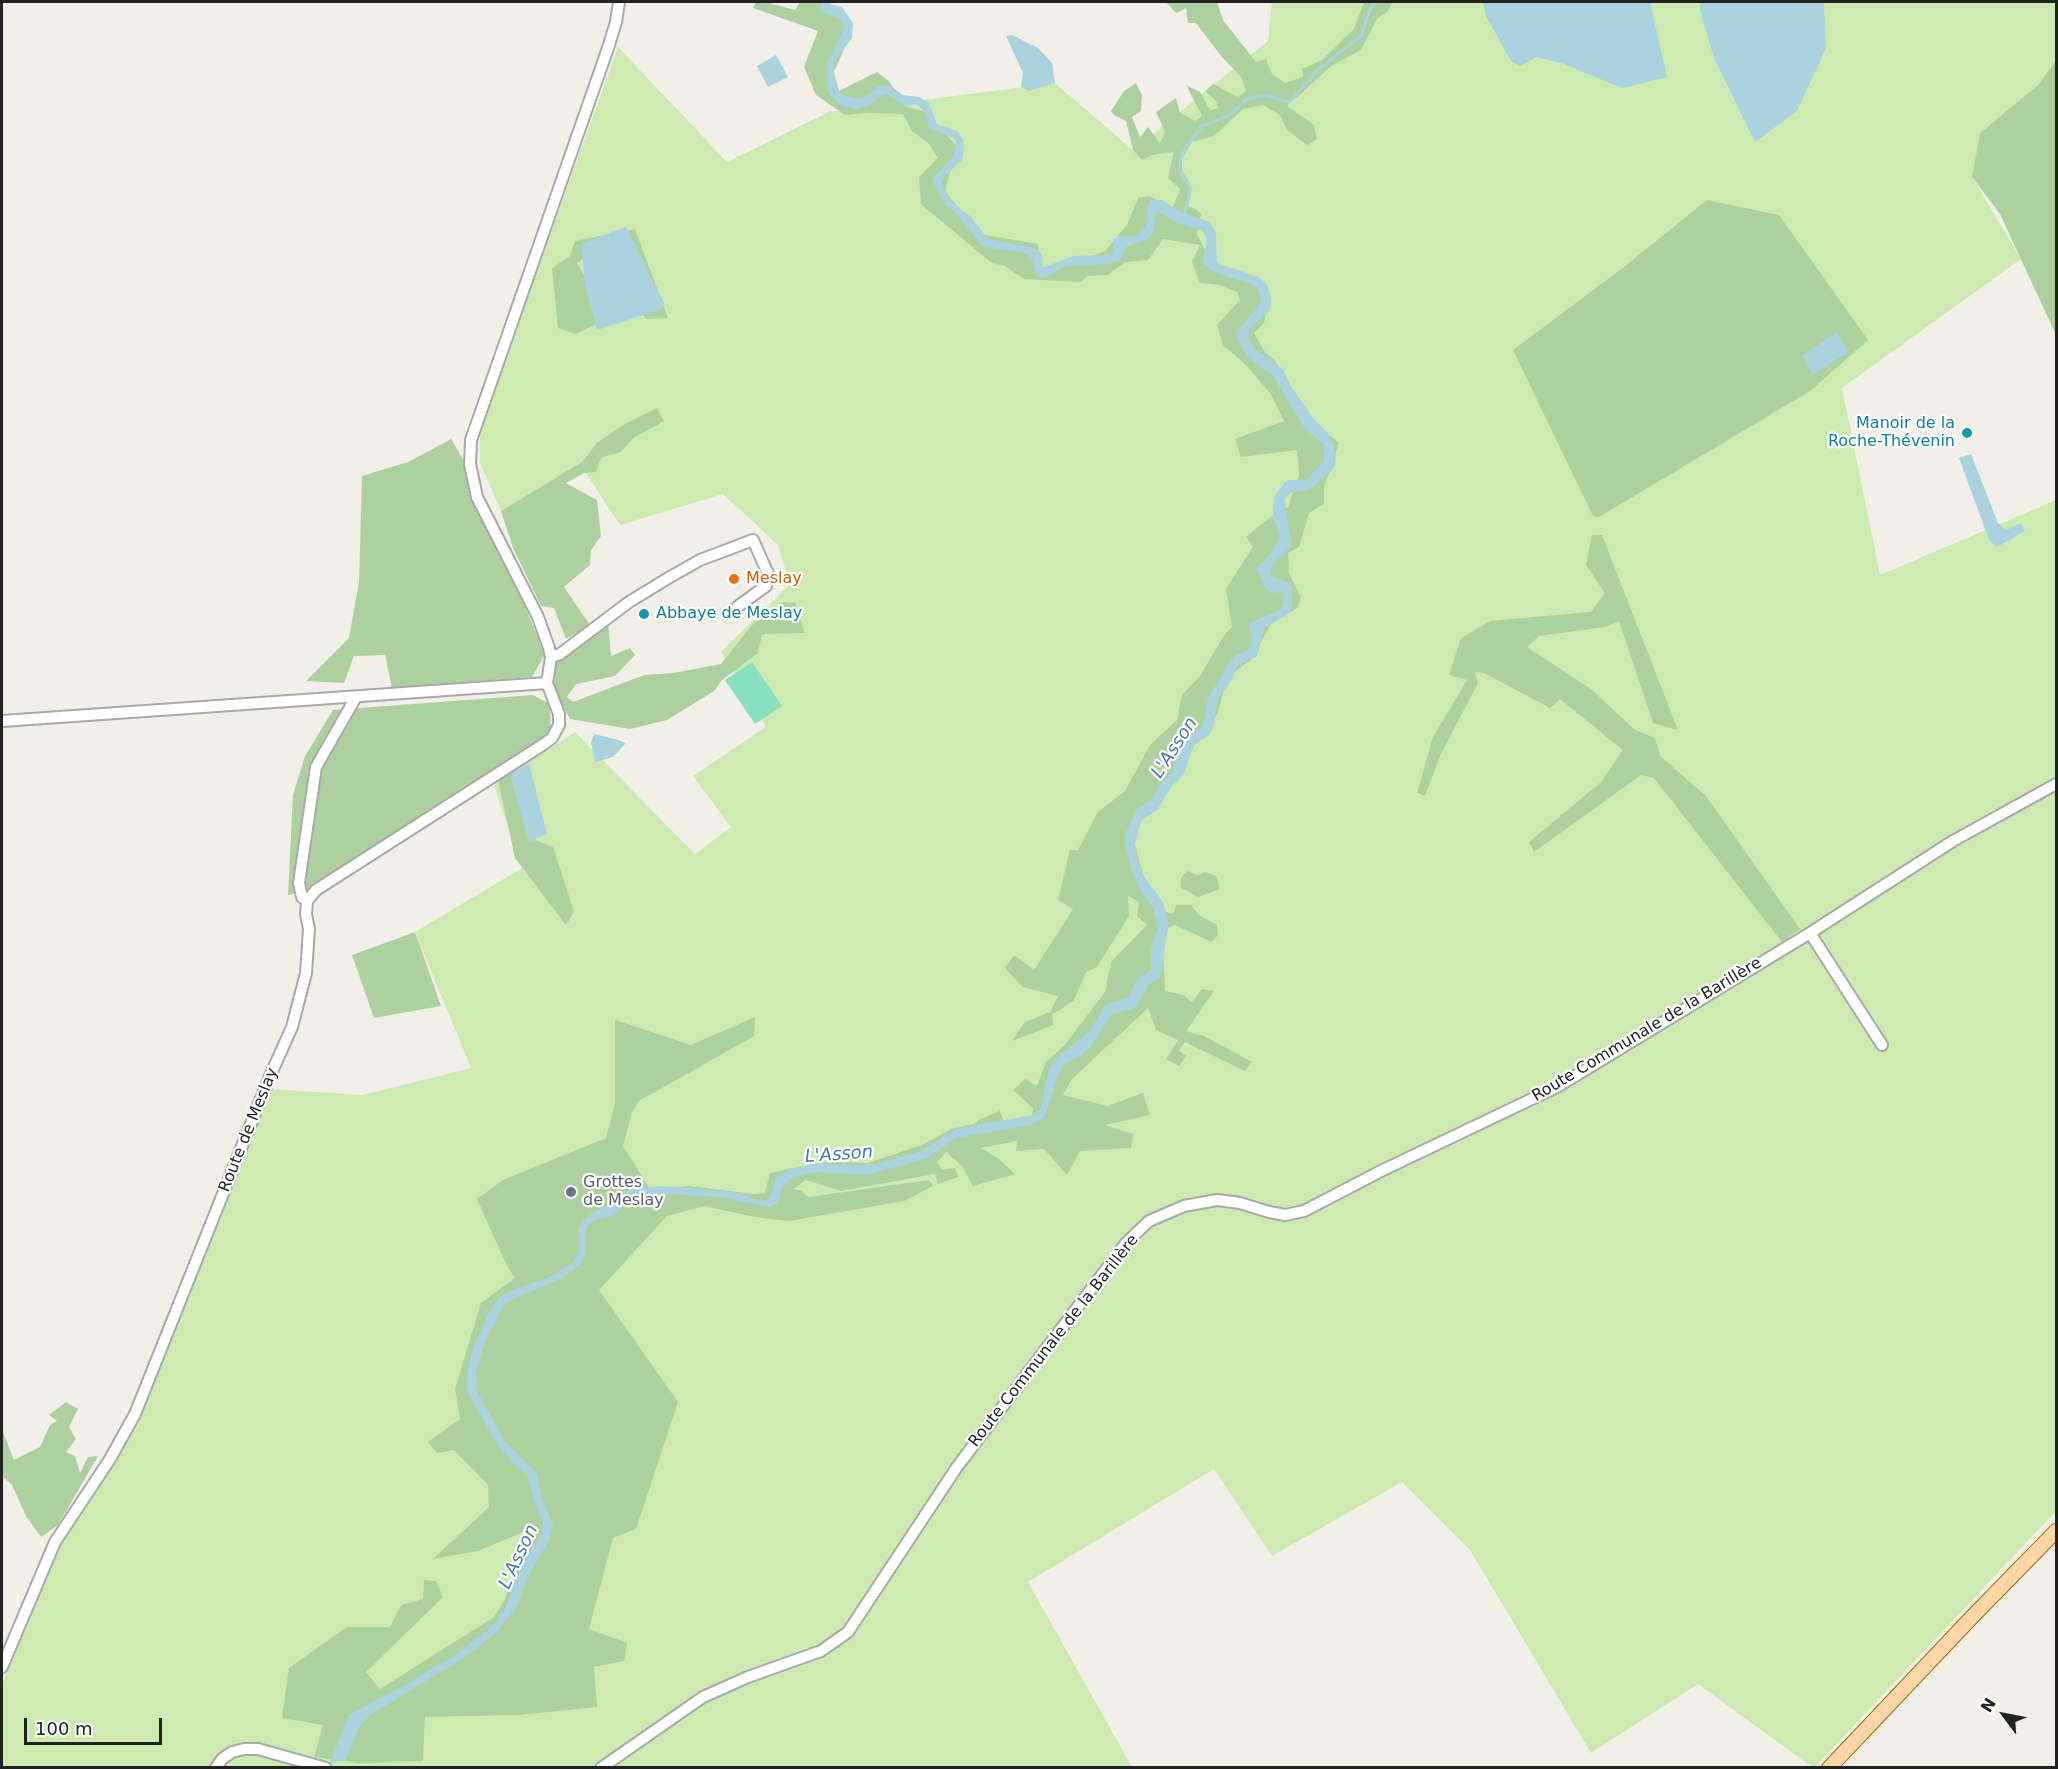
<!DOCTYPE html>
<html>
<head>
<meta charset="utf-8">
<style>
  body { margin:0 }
  #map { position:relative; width:2058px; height:1769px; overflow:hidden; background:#f2efe9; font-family:"DejaVu Sans",sans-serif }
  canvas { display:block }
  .frame { position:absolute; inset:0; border:3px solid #222; pointer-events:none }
  .north { position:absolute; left:1974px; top:1685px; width:60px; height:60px; -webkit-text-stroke:4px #fff; paint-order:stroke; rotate:302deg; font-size:16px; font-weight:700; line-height:24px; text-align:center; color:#222 }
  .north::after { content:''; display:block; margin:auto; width:21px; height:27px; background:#222; clip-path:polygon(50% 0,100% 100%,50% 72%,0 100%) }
  .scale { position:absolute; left:24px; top:1718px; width:138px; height:27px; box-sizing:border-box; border:3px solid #222; border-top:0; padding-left:8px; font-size:18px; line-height:21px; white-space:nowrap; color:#222; -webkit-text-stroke:4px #fff; paint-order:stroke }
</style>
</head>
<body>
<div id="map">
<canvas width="2058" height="1769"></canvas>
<div class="frame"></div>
<div class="north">N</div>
<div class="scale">100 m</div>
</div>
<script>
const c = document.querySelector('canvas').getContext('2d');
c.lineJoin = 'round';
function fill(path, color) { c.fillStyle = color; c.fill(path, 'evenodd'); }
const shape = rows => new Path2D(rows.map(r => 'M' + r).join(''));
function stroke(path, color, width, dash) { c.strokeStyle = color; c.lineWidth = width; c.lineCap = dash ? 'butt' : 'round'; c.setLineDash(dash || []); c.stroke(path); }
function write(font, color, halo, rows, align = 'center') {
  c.font = font + ' "DejaVu Sans",sans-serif'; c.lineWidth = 4.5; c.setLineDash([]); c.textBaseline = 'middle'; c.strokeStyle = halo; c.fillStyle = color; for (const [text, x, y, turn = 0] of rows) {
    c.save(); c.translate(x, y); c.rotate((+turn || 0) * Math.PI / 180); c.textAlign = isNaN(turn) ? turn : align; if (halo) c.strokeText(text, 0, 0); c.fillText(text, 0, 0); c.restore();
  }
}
const grass = shape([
  [1272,2,2056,2,2056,60,2038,85,1980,133,1972,177,2021,259,1842,388,1880,575,2056,500,2056,1511,1815,1767,1812,1767,1698,1684,1591,1753,1470,1550,1402,1482,1272,1556,1214,1469,1028,1582,1132,1767,2,1767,2,1684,51,1560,128,1435,272,1089,362,1095,471,1068,415,932,522,868,494,785,575,732,695,854,731,827,693,776,766,727,721,652,790,584,778,545,723,494,620,525,579,463,501,511,480,463,480,429,618,47,727,162,829,112,1055,83,1133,150,1268,41]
]);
const forest = shape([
  [756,2,766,2,795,10,800,2,827,2,846,18,845,47,834,72,839,91,877,72,889,81,905,106,925,112,957,146,945,191,979,234,1038,244,1038,267,1067,266,1105,251,1127,225,1138,198,1149,196,1173,207,1180,189,1168,178,1174,152,1152,155,1142,160,1133,150,1126,121,1114,115,1111,111,1124,91,1136,83,1142,95,1141,111,1132,117,1140,137,1148,127,1160,143,1165,132,1156,112,1176,98,1180,113,1195,121,1202,116,1186,85,1200,92,1210,110,1218,108,1216,101,1205,91,1213,84,1238,97,1246,91,1241,77,1222,57,1196,23,1188,23,1186,8,1176,13,1166,2,1217,2,1223,20,1256,62,1266,59,1272,74,1285,83,1303,77,1302,69,1322,60,1354,29,1364,2,1392,2,1388,11,1377,19,1361,50,1331,66,1287,106,1314,125,1317,139,1307,145,1287,130,1280,115,1263,105,1243,109,1214,136,1192,142,1182,159,1182,171,1190,183,1188,207,1194,208,1201,214,1197,234,1211,262,1252,281,1268,303,1264,323,1254,333,1265,352,1275,361,1313,422,1339,443,1324,487,1324,504,1309,513,1299,547,1288,553,1289,573,1301,598,1297,608,1271,624,1251,660,1227,677,1218,713,1131,831,1144,877,1161,910,1173,914,1176,905,1191,905,1199,915,1217,925,1218,935,1212,942,1175,925,1162,930,1165,991,1183,995,1192,1002,1202,989,1214,991,1186,1031,1204,1036,1252,1062,1245,1071,1185,1042,1179,1050,1186,1056,1179,1066,1166,1059,1178,1040,1156,1030,1148,1008,1072,1079,1063,1095,1107,1106,1143,1093,1150,1115,1105,1125,1133,1134,1131,1148,1080,1151,1067,1175,1044,1149,1016,1151,1017,1141,981,1148,999,1159,1015,1174,973,1186,962,1166,946,1152,937,1162,942,1170,955,1168,958,1177,938,1184,935,1174,841,1191,806,1180,793,1189,801,1191,809,1197,929,1180,933,1186,904,1201,789,1221,755,1217,704,1206,667,1216,599,1290,678,1402,636,1529,613,1538,589,1629,627,1643,624,1661,594,1667,597,1707,519,1715,425,1717,423,1761,358,1763,314,1757,323,1725,282,1718,289,1668,347,1627,390,1627,401,1605,423,1599,424,1580,436,1581,443,1597,366,1672,380,1689,494,1617,504,1601,533,1528,478,1551,433,1559,489,1507,488,1485,454,1450,437,1453,428,1442,460,1419,455,1389,481,1303,515,1278,507,1266,477,1199,503,1180,606,1138,615,1103,615,1020,691,1045,755,1017,754,1036,639,1101,632,1112,623,1146,650,1189,689,1186,753,1194,765,1193,770,1173,823,1162,868,1163,922,1145,951,1129,974,1124,980,1119,1000,1111,1004,1122,1032,1117,1033,1108,1013,1090,1025,1079,1037,1086,1046,1062,1064,1046,1105,992,1111,962,1147,925,1137,916,1139,902,1128,896,1129,916,1097,967,1086,972,1074,1000,1060,1010,1052,1014,1053,1025,1012,1041,1025,1022,1050,1012,1058,996,1022,987,1005,968,1014,955,1034,970,1073,909,1058,900,1070,850,1078,850,1098,812,1125,791,1150,745,1177,720,1182,695,1200,676,1225,634,1232,627,1226,589,1253,547,1246,537,1269,518,1288,507,1299,475,1297,450,1241,457,1235,439,1284,421,1270,393,1247,366,1223,345,1217,325,1240,300,1237,292,1219,285,1200,283,1192,262,1200,245,1163,239,1148,260,1125,262,1108,275,1088,276,1080,282,1024,279,1005,266,992,263,921,204,919,177,938,158,929,144,912,131,903,114,865,113,845,115,816,95,804,67,818,31,753,8],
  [2056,60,2056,335,2000,214,1972,177,1980,133,2038,85],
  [1707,200,1779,215,1868,340,1810,391,1599,517,1593,516,1513,350,1624,267],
  [635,229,668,318,646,319,602,248,577,263,591,289,596,324,576,334,558,328,552,268,570,256,575,241],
  [657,408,664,421,635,437,620,452,601,458,596,472,584,473,566,483,597,500,601,536,591,550,590,565,564,587,590,625,566,639,554,608,541,606,513,548,501,511,583,461,597,443,623,425],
  [451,439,464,461,545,654,532,677,392,688,385,655,354,656,344,683,306,681,349,638,359,582,362,476,408,462],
  [1592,535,1602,535,1678,730,1653,723,1619,621,1605,627,1539,636,1527,647,1591,689,1635,730,1655,738,1660,756,1706,796,1800,929,1782,942,1654,778,1641,775,1534,852,1529,842,1601,782,1623,750,1560,699,1550,708,1484,673,1475,672,1478,683,1440,756,1425,796,1417,793,1433,737,1467,680,1449,675,1461,638,1491,621,1591,612,1605,593,1586,565],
  [783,602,795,603,805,633,762,634,758,653,721,681,714,691,667,720,630,729,570,719,550,683,559,656,608,623,611,656,630,648,635,655,615,676,576,684,567,697,573,702,644,675,673,673,721,664,752,625],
  [533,695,550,704,551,732,305,892,288,895,293,795,305,756,333,710],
  [518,766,535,840,553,847,574,912,566,925,515,858,498,780],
  [1187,871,1198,875,1206,872,1216,876,1220,889,1198,897,1180,887,1181,878],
  [415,932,441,1006,374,1018,352,955],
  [66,1402,78,1409,69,1427,76,1439,66,1452,75,1456,80,1473,88,1457,98,1456,58,1525,41,1537,26,1516,12,1485,2,1476,2,1429,14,1460,40,1447,50,1425,57,1421,49,1415]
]);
const pitch = shape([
  [752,662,782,706,755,724,725,680]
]);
const water = shape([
  [822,2,831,2,830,4,842,7,853,23,852,38,835,61,834,72,837,90,844,95,860,99,868,95,879,86,884,85,892,87,903,95,919,97,929,103,937,124,957,131,963,140,964,147,962,160,945,176,942,182,943,187,952,202,971,217,988,239,1035,248,1042,254,1043,268,1073,256,1109,255,1113,251,1113,239,1121,236,1136,236,1146,228,1148,205,1150,200,1162,200,1180,212,1210,222,1216,232,1217,261,1219,264,1259,277,1268,286,1271,298,1270,310,1250,329,1248,339,1254,348,1283,369,1292,388,1313,418,1329,434,1336,453,1335,466,1330,472,1310,490,1290,493,1285,499,1287,520,1292,542,1291,546,1271,566,1271,573,1272,576,1287,582,1292,588,1292,608,1287,615,1264,628,1257,656,1238,666,1229,684,1217,700,1214,724,1210,734,1194,745,1184,774,1172,786,1157,810,1141,821,1135,843,1137,859,1145,878,1163,902,1168,920,1168,928,1160,978,1149,984,1136,1007,1132,1009,1112,1014,1092,1045,1081,1056,1065,1063,1058,1075,1046,1114,1042,1119,1032,1125,956,1138,927,1158,867,1175,814,1172,793,1177,782,1186,779,1202,770,1207,722,1197,662,1194,634,1197,613,1216,592,1221,585,1230,585,1257,580,1264,563,1278,511,1300,504,1305,486,1339,476,1371,477,1391,505,1442,537,1474,542,1500,553,1524,550,1538,527,1579,516,1608,495,1634,465,1657,370,1715,357,1731,346,1760,330,1763,349,1715,398,1689,455,1655,479,1637,495,1623,506,1606,522,1566,542,1532,543,1524,535,1504,528,1476,514,1464,499,1447,467,1392,466,1384,469,1362,475,1343,489,1313,500,1297,512,1290,548,1278,571,1264,579,1253,579,1228,584,1220,594,1212,609,1205,630,1189,662,1186,688,1188,742,1193,751,1199,766,1201,771,1197,774,1182,777,1177,789,1170,812,1164,874,1165,921,1151,956,1129,1033,1115,1041,1108,1048,1074,1054,1060,1090,1031,1105,1005,1129,997,1137,978,1151,971,1151,949,1158,928,1157,922,1153,908,1141,892,1131,869,1125,842,1126,833,1136,810,1151,800,1163,781,1172,772,1183,740,1203,726,1208,698,1231,660,1236,655,1247,651,1252,645,1249,623,1278,611,1283,605,1283,593,1270,592,1265,588,1257,568,1274,549,1280,538,1273,516,1274,497,1285,482,1289,480,1306,480,1324,461,1324,444,1305,429,1273,376,1249,358,1238,341,1237,331,1258,307,1261,301,1260,292,1253,285,1216,273,1205,265,1203,262,1207,239,1202,230,1177,223,1157,211,1153,233,1147,239,1126,247,1120,260,1108,264,1066,266,1043,278,1036,275,1032,259,1025,253,985,247,978,242,959,216,945,204,935,186,933,180,935,176,951,159,956,151,956,142,953,138,929,128,925,112,916,104,905,106,888,94,882,95,868,106,856,109,841,105,831,96,827,89,827,63,844,29,840,19,819,10],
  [1483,2,1650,2,1667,77,1622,88,1561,63,1537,57,1520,66,1511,61,1486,16],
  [1700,2,1824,2,1826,48,1797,111,1755,142,1714,58,1700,9],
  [1012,35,1038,48,1052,63,1055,83,1029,91,1021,87,1023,73,1006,36],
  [776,55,788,77,768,87,757,66],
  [626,227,664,303,662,308,656,311,597,330,585,285,582,250,583,243],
  [1837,332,1848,352,1813,375,1802,356],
  [1971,454,1998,523,2006,530,2021,523,2025,531,1997,547,1989,540,1959,458],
  [594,734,615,739,626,743,613,757,595,762,591,743],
  [529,763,547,834,529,842,510,775]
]);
const stream = shape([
  [1184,217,1191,188,1181,174,1179,162,1187,146,1202,126,1228,116,1247,99,1266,95,1289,102,1320,68,1361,36,1370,9,1376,2]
]);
const minor = shape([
  [551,657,560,654,629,602,670,577,700,560,753,540,769,576,766,586,737,607],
  [2,721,547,683],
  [307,901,302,897,299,883,316,767,356,697],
  [1810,933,1882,1045],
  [2,1667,55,1542,110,1459,135,1414,270,1076,292,1027,306,973,309,929,306,914,307,901,316,890,544,744,552,738,559,725,559,714,547,683,551,657,549,648,538,617,477,497,470,464,471,440,608,48,616,22,619,2],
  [216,1768,222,1759,232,1752,244,1749,258,1749,326,1768],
  [601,1768,703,1697,748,1677,821,1651,848,1632,957,1467,1126,1243,1149,1221,1184,1206,1217,1200,1240,1203,1269,1212,1285,1215,1304,1211,1383,1170,1557,1087,1810,933,1953,841,2056,784]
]);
const major = shape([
  [1829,1768,1972,1617,2056,1531]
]);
const markers = [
  [1967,433,6,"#0f9aa8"],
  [734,579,6,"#e8710a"],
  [644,614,6,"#0f9aa8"],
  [571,1192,6,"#6b7280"]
];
const cultureNames = [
  ["Manoir de la",1955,424],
  ["Roche-Thévenin",1955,442],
  ["Abbaye de Meslay",656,614,"left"]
];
const foodNames = [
  ["Meslay",746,579]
];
const streetNames = [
  ["Route Communale de la Barillère",1647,1030,-31],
  ["Route de Meslay",249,1130,-68],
  ["Route Communale de la Barillère",1054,1341,-52]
];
const worshipNames = [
  ["Grottes",583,1183],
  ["de Meslay",583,1201]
];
const waterNames = [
  ["L'Asson",1175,748,-57],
  ["L'Asson",839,1155,-4],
  ["L'Asson",519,1557,-65]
];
fill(grass, '#cdebb0');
fill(forest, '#add19e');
fill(pitch, '#88e0be');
fill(water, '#aad3df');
stroke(stream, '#aad3df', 3);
stroke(minor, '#a9a9a9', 14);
stroke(major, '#a06b00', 16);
stroke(minor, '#fff', 10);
stroke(major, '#fcd6a4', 14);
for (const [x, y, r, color] of markers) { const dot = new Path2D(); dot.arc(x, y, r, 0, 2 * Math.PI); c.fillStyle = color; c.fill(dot); stroke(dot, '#fff', 2); }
write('16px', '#0d838f', '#fff', cultureNames, 'right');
write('16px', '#c56008', '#fff', foodNames, 'left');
write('16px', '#222', '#fff', streetNames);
write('16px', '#5b616d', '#fff', worshipNames, 'left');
write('italic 18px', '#4a7aab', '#fff', waterNames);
</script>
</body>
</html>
